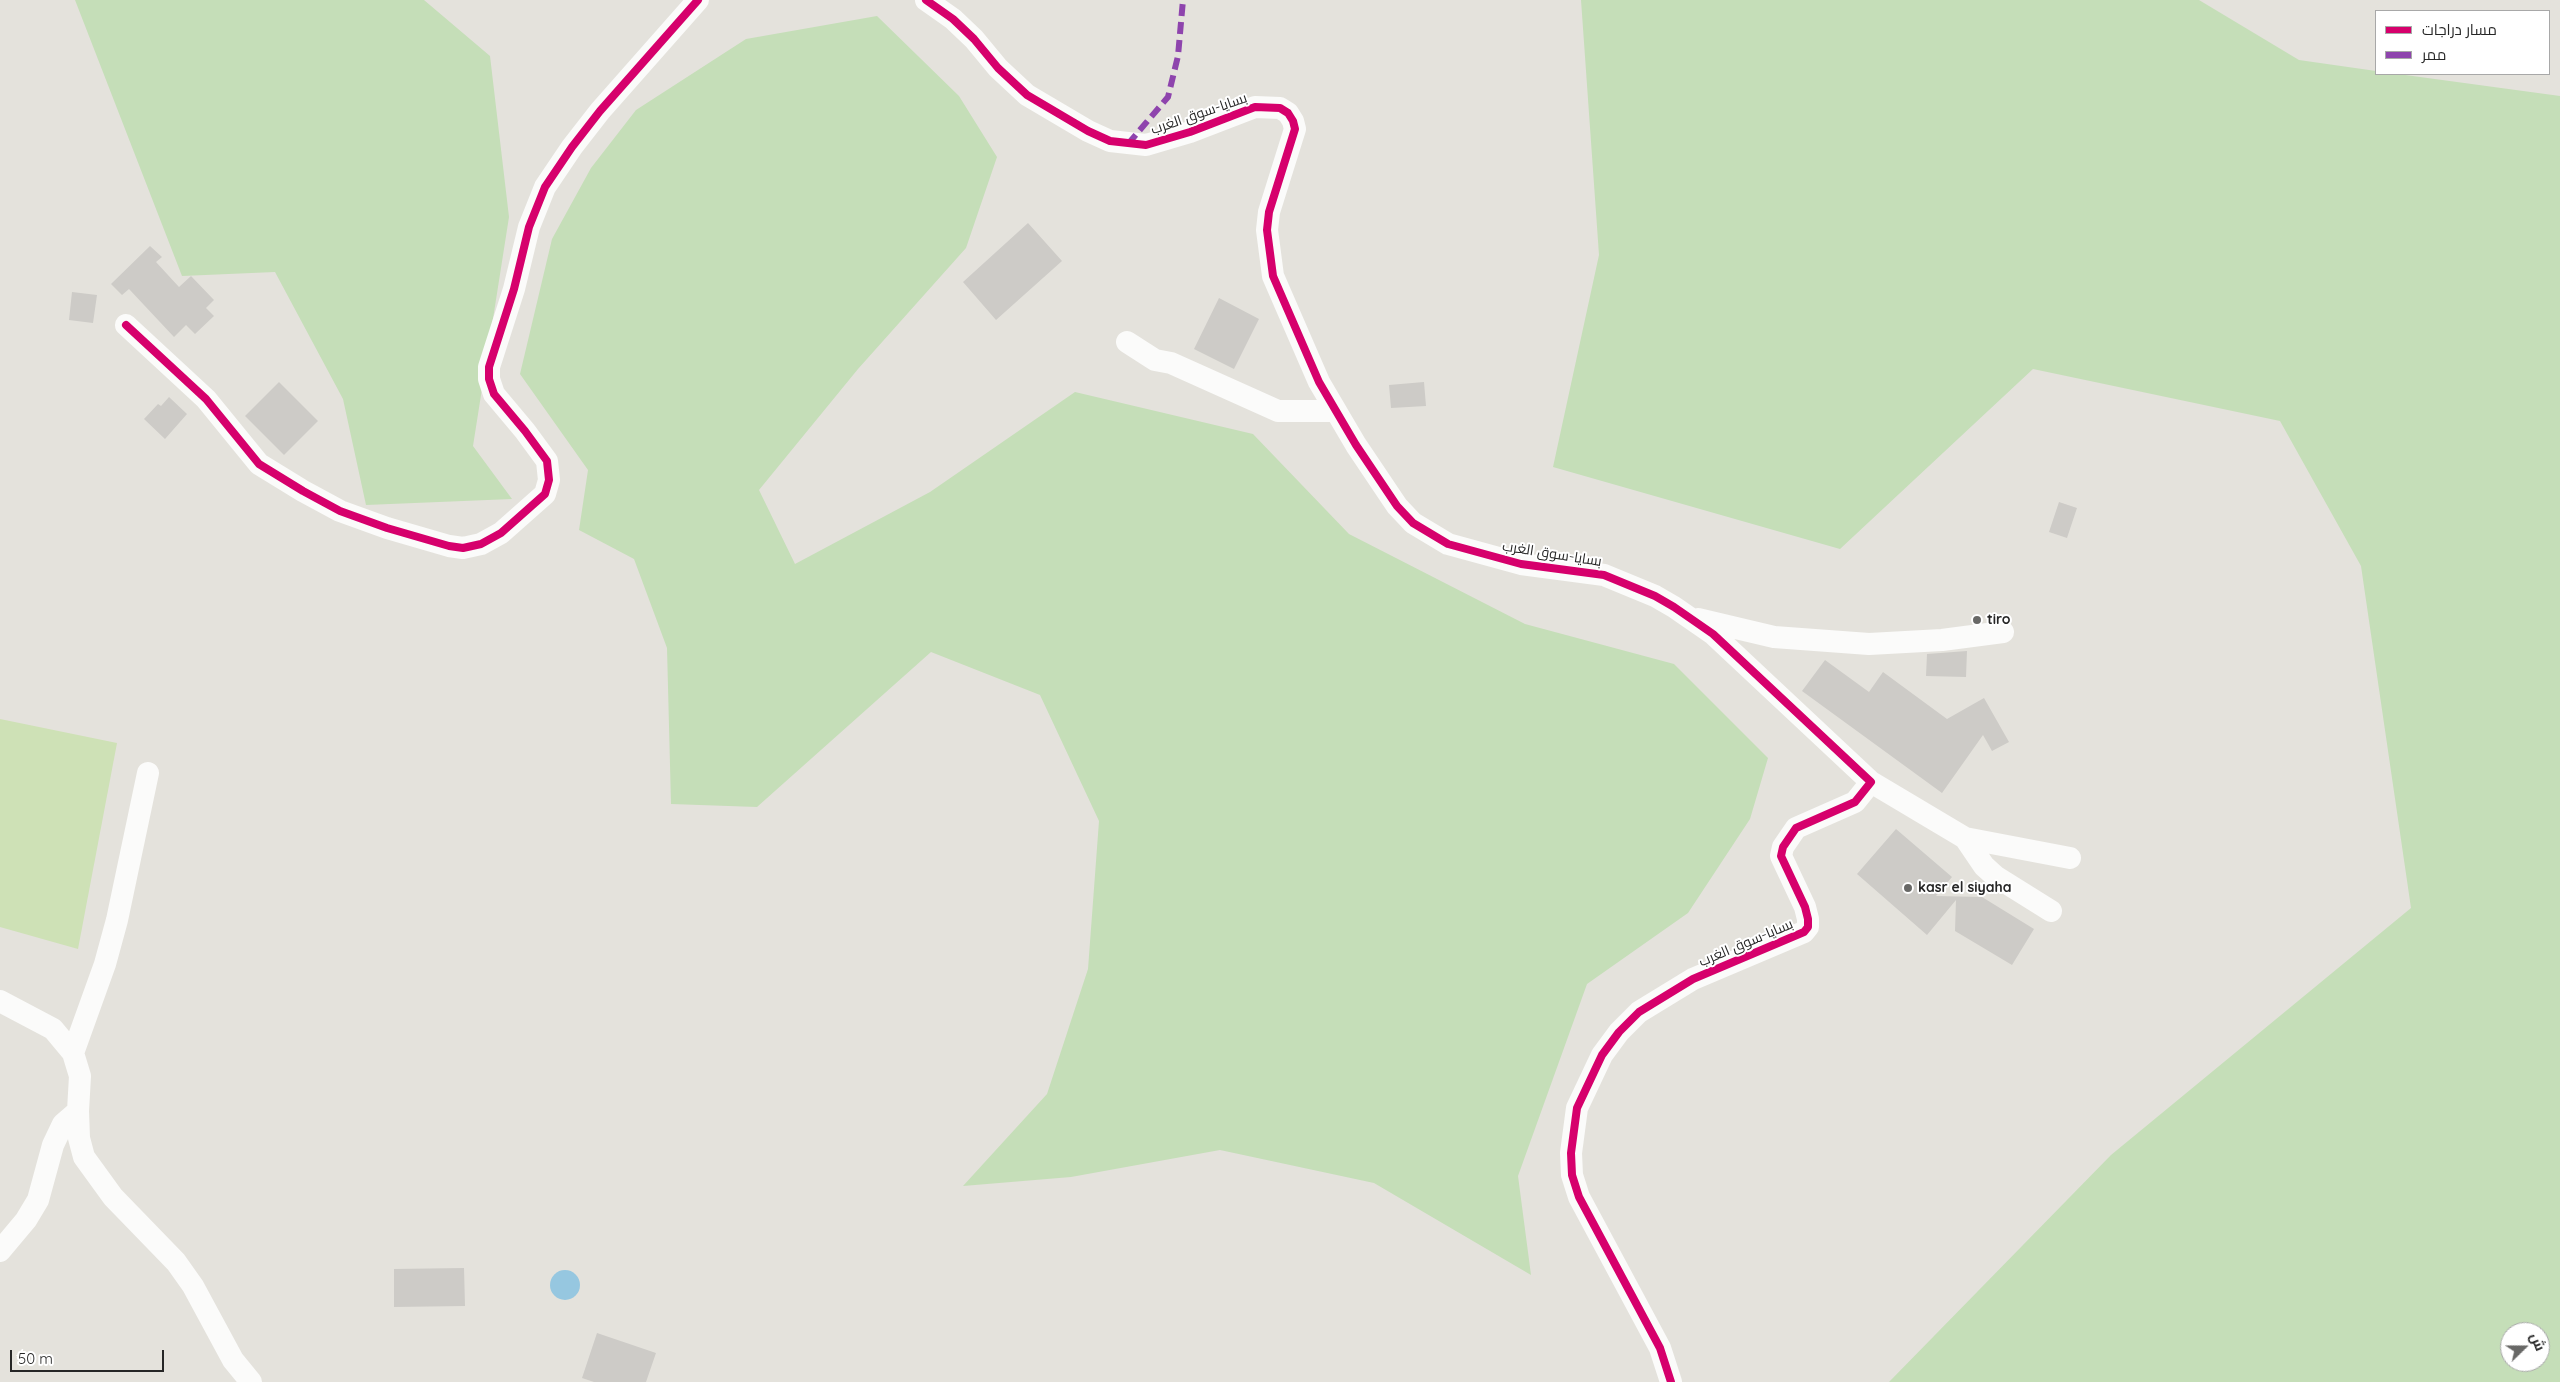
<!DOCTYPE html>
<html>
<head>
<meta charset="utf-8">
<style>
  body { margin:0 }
  #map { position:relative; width:2560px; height:1382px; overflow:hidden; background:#e4e2dc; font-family:Quicksand,Cairo,sans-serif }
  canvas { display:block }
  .legend { position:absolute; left:2375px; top:10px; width:175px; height:65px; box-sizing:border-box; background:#fff; border:1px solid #a8a8a8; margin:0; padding:6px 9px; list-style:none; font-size:15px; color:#262626 }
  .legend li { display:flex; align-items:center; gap:10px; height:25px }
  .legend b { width:25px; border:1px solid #a8a8a8 }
  .north { position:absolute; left:2500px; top:1322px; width:50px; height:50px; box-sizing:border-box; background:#fff; border:1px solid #a8a8a8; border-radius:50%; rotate:68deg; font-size:14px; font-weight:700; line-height:20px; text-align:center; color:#262626 }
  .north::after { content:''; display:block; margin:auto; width:18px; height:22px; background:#686866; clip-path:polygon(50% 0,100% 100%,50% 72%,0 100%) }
  .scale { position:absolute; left:10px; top:1350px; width:154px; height:22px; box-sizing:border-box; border:2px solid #262626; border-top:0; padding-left:6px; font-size:15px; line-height:18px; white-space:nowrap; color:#262626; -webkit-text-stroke:4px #fff; paint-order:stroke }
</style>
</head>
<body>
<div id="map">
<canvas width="2560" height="1382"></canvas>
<ul class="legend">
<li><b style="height:6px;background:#d6006c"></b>مسار دراجات</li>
<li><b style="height:6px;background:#8e44ad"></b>ممر</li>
</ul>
<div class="north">ش</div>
<div class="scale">50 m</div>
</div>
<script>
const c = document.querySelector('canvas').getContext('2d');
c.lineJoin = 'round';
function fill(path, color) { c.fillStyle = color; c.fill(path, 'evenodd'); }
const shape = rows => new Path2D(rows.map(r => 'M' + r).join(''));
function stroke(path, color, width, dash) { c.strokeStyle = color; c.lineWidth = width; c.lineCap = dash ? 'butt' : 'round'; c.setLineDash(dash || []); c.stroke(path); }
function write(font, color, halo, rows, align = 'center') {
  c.font = font + ' Quicksand,Cairo,sans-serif'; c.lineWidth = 4; c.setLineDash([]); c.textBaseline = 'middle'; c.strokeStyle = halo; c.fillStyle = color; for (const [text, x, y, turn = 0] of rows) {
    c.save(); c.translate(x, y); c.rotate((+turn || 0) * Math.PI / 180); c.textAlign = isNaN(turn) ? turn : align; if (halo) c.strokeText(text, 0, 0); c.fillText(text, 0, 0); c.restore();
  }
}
const green = shape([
  [75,0,424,0,490,56,509,217,473,446,512,499,366,505,343,399,275,272,182,276],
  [1581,0,2199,0,2299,60,2376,71,2376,74,2398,74,2560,96,2560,1382,1889,1382,2111,1155,2411,908,2361,566,2280,421,2033,369,1840,549,1553,467,1599,255],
  [2510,1332,2540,1332,2540,1362,2510,1362],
  [877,16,959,96,997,157,966,248,858,369,759,490,795,564,930,492,1075,392,1253,434,1349,534,1525,624,1674,664,1768,758,1750,819,1688,913,1587,984,1518,1176,1531,1275,1374,1183,1220,1150,1071,1177,963,1186,1047,1094,1088,969,1099,821,1040,695,931,652,757,807,671,804,667,648,634,559,579,530,588,470,520,374,552,239,591,168,636,110,746,39]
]);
const pitch = shape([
  [0,719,117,743,78,949,0,927]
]);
const water = shape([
  '550 1285a15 15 0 1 1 30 0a15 15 0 1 1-30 0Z'
]);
const building = shape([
  [1028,223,1062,261,996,320,963,282],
  [150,246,162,257,156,262,179,287,191,276,214,300,206,308,214,316,195,334,186,325,174,337,129,289,122,295,111,284],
  [72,292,97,295,93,323,69,320],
  [1219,298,1259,319,1234,369,1194,349],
  [279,382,318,421,284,455,245,416],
  [1424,382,1426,406,1391,408,1389,385],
  [169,397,187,414,165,439,144,419,158,404,161,406],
  [2059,502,2077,508,2067,538,2049,532],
  [1967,651,1966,677,1926,676,1927,654],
  [1825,660,1869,692,1883,672,1947,719,1984,698,2009,742,1992,751,1983,735,1942,793,1802,691],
  [1896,829,1952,877,1936,896,1982,897,2034,929,2012,965,1955,931,1956,900,1927,935,1857,874],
  [464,1268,465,1306,394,1307,394,1269],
  [597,1333,656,1353,646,1382,594,1382,582,1378]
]);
const minor = shape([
  [926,0,953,19,974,39,998,68,1027,95,1088,131,1110,141,1146,145,1190,132,1255,107,1280,108,1288,113,1293,121,1295,129,1269,212,1267,230,1273,276,1319,382,1356,445,1397,506,1413,523,1448,544,1521,564,1604,575,1655,596,1674,607,1713,634,1871,782,1855,802,1796,828,1783,847,1781,856,1805,907,1808,919,1808,927,1804,932,1693,979,1639,1012,1619,1032,1602,1055,1577,1108,1571,1153,1572,1175,1579,1197,1660,1348,1671,1382],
  [126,325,206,399,259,464,303,491,340,511,387,528,449,546,463,548,481,544,501,533,545,494,549,480,547,461,525,431,494,394,489,379,489,367,514,289,529,227,545,187,572,147,600,111,698,0],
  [1127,342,1155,360,1171,363,1278,411,1336,411],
  [1698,619,1774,637,1869,644,1942,640,2003,632],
  [1871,782,1965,838,2070,858],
  [1965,838,1984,866,1995,876,2051,911],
  [0,1001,53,1029,73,1053,80,1076,78,1111,79,1138,84,1157,113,1197,176,1262,193,1286,233,1360,251,1382],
  [73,1053,105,964,117,920,148,773],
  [0,1251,26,1220,38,1200,53,1145,63,1124,78,1111]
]);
const quiet = shape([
  [1128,144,1168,97,1178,56,1183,0]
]);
const cycleway = shape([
  [926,0,953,19,974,39,998,68,1027,95,1088,131,1110,141,1146,145,1190,132,1255,107,1280,108,1288,113,1293,121,1295,129,1269,212,1267,230,1273,276,1319,382,1356,445,1397,506,1413,523,1448,544,1521,564,1604,575,1655,596,1674,607,1713,634,1871,782,1855,802,1796,828,1783,847,1781,856,1805,907,1808,919,1808,927,1804,932,1693,979,1639,1012,1619,1032,1602,1055,1577,1108,1571,1153,1572,1175,1579,1197,1660,1348,1671,1382],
  [126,325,206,399,259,464,303,491,340,511,387,528,449,546,463,548,481,544,501,533,545,494,549,480,547,461,525,431,494,394,489,379,489,367,514,289,529,227,545,187,572,147,600,111,698,0]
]);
const markers = [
  [1977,620,5,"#686866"],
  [1908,888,5,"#686866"]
];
const streetNames = [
  ["بسايا-سوق الغرب",1199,114,-19],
  ["بسايا-سوق الغرب",1552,554,9],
  ["بسايا-سوق الغرب",1746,943,-23]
];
const poiNames = [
  ["tiro",1987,620],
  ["kasr el siyaha",1918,888]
];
fill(green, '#c5deb8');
fill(pitch, '#cee1b6');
fill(water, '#96c7e0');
fill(building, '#cdcbc7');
stroke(minor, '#fbfbfa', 22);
stroke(quiet, '#8e44ad', 6, [12, 6]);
stroke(cycleway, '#d6006c', 8);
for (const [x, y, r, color] of markers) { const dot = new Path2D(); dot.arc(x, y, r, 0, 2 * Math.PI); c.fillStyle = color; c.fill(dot); stroke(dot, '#fff', 2); }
write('14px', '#262626', '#fff', streetNames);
write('bold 14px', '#262626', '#fff', poiNames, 'left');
</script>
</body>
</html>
